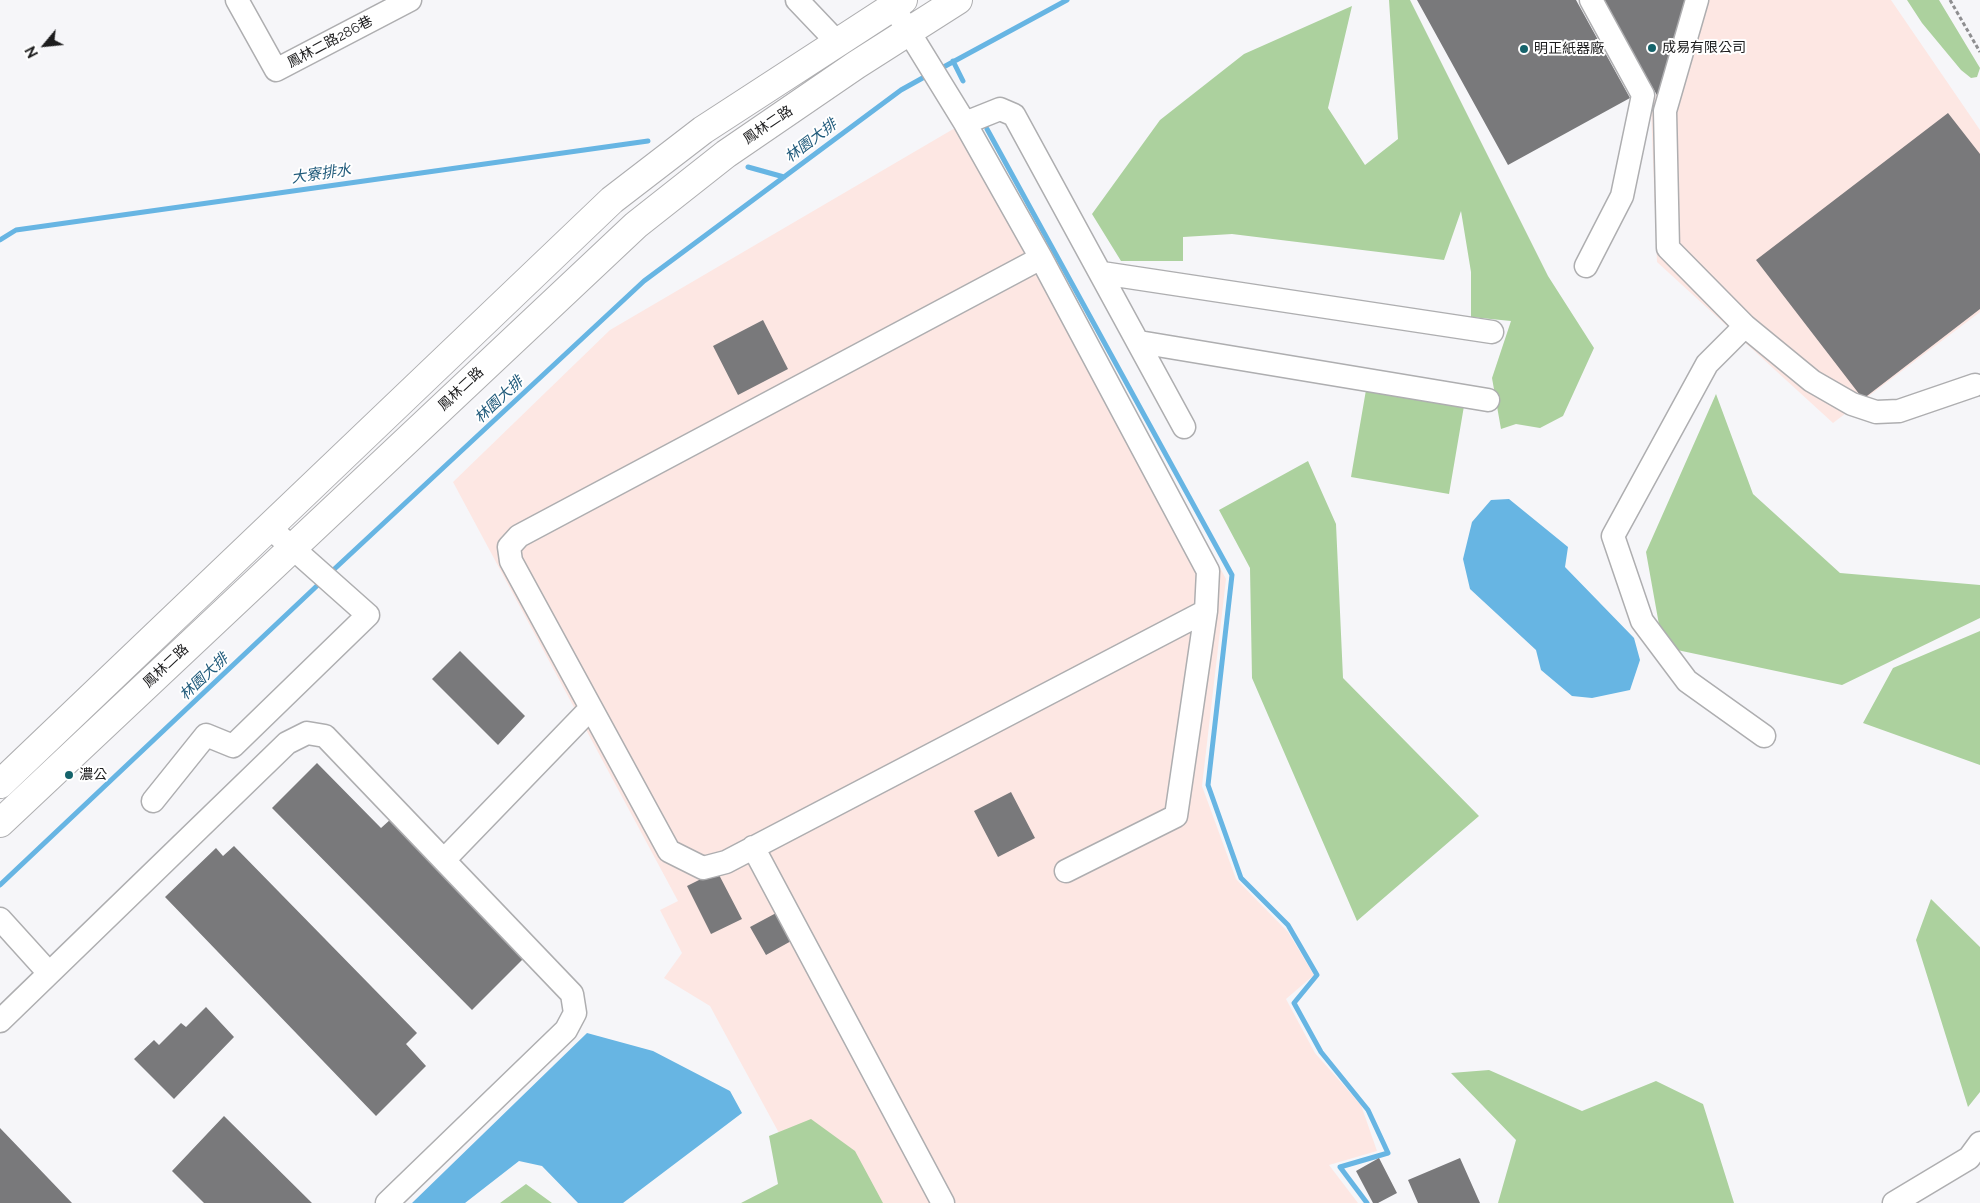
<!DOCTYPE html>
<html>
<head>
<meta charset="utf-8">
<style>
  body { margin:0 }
  #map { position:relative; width:1980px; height:1203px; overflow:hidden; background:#f6f6f9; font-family:Raleway,sans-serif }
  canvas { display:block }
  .north { position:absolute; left:20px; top:20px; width:50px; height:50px; -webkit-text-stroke:4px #fff; paint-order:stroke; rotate:242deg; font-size:14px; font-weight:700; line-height:20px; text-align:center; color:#1d1d1e }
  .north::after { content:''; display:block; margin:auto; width:18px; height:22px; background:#1d1d1e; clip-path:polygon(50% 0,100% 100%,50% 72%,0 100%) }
</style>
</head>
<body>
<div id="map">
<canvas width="1980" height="1203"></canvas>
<div class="north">N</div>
</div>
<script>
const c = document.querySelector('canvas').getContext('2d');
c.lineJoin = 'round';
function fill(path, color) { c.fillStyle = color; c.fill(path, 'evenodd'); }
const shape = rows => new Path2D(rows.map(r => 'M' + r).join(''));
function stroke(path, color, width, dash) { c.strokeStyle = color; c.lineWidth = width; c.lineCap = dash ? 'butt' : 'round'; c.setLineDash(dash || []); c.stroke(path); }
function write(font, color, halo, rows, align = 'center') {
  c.font = font + ' Raleway,"Noto Sans TC",sans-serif'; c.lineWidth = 4; c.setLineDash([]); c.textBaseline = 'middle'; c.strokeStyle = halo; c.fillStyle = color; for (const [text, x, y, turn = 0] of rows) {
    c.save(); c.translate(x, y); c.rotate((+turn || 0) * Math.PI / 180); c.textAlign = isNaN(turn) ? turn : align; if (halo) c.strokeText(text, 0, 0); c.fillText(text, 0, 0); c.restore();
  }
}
const industrial = shape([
  [1687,0,1891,0,1980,130,1980,312,1833,423,1657,262,1651,110],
  [955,128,1022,245,1042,235,1226,579,1202,786,1236,879,1288,932,1314,975,1286,999,1315,1053,1361,1105,1377,1151,1329,1165,1358,1203,817,1203,710,1006,664,978,682,953,660,910,678,901,453,482,610,330]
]);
const green = shape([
  [1389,0,1410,0,1548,276,1594,348,1563,416,1540,428,1516,424,1501,429,1492,378,1511,321,1471,317,1471,272,1461,211,1444,260,1232,234,1183,237,1183,261,1121,261,1092,214,1160,120,1244,54,1352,6,1328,108,1365,165,1398,139],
  [1907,0,1939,0,1980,68,1977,77,1971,78,1961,70,1922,23],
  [1366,390,1464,406,1449,494,1351,477],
  [1716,394,1753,494,1840,573,1980,585,1980,618,1842,685,1663,647,1646,552],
  [1308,461,1336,524,1343,678,1479,816,1357,921,1252,678,1250,568,1219,510],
  [1980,631,1980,765,1863,723,1893,668],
  [1931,899,1980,947,1980,1092,1968,1107,1916,940],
  [1489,1070,1582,1111,1656,1081,1703,1104,1734,1203,1498,1203,1516,1140,1451,1073],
  [811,1119,855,1151,883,1203,741,1203,778,1184,769,1136],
  [526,1184,552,1203,500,1203]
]);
const water = shape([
  [1509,499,1568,547,1565,567,1634,638,1640,660,1630,690,1592,698,1572,696,1541,670,1536,650,1470,589,1463,559,1472,522,1491,500],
  [587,1033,653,1051,730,1091,742,1113,623,1203,578,1203,542,1166,519,1161,465,1203,412,1203]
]);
const stream = shape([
  [953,61,963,81],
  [938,70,1067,0],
  [987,129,1232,575,1208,785,1241,878,1288,925,1317,975,1294,1003,1321,1052,1368,1110,1388,1153,1340,1167,1367,1203],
  [748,167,784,177],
  [0,240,16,230,648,141],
  [329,574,644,281,901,90,928,75],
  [0,885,321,582]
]);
const building = shape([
  [1417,0,1576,0,1630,98,1508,165],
  [1603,0,1687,0,1658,97],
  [1948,113,1980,154,1980,309,1863,399,1756,260],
  [763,320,788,369,738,395,713,346],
  [460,651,525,716,498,745,432,679],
  [317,763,381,828,391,819,526,956,472,1010,272,808],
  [1011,792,1035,838,998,857,974,811],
  [234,846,417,1033,406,1044,426,1066,376,1116,165,897,216,848,223,856],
  [717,871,742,919,711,934,687,886],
  [778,912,793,940,766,955,750,927],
  [206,1007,234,1037,174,1099,134,1059,154,1040,159,1045,181,1023,186,1027],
  [224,1116,312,1203,204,1203,172,1171],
  [0,1128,72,1203,0,1203],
  [1379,1158,1397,1193,1378,1203,1373,1203,1356,1171],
  [1460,1158,1480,1203,1418,1203,1408,1180]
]);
const path = shape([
  [1950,0,1980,52]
]);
const minor = shape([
  [237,0,276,70,410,0],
  [797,0,837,42],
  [1697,0,1665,111,1668,248,1745,326,1812,381,1852,404,1876,412,1899,411,1975,385],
  [893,6,965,123,1041,258,1208,571,1206,611,1176,816,1066,871],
  [965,123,1000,109,1014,115,1184,427],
  [1041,258,519,536,509,547,511,561,669,851,703,868,726,862,1206,611],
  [1586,266,1622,196,1643,95,1591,0],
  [1102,273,1492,332],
  [1745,326,1707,364,1613,536,1642,621,1687,681,1764,736],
  [1139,342,1488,400],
  [153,801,206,735,233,746,368,615,269,527],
  [753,847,943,1203],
  [444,860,591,708],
  [0,919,49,973],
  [0,1021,287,743,307,733,325,736,572,994,575,1013,566,1030,387,1203],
  [1894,1203,1969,1158,1980,1143]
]);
const major = shape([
  [0,784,612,200,703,130,903,0],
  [0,823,636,225,726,154,856,65,958,0]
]);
const markers = [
  [1652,48,5,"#15636b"],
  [1524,49,5,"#15636b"],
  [69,775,5,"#15636b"]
];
const streetNames = [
  ["鳳林二路286巷",330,42,-28],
  ["鳳林二路",768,125,-34],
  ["鳳林二路",461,389,-43],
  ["鳳林二路",166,666,-43]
];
const poiNames = [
  ["成易有限公司",1662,48],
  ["明正紙器廠",1534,49],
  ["濃公",79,775]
];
const waterNames = [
  ["林園大排",811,141,-37],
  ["大寮排水",321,174,-8],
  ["林園大排",499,400,-43],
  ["林園大排",204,677,-43]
];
fill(industrial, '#fde7e3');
fill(green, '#acd19e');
fill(water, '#67b5e3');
stroke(stream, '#67b5e3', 5);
fill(building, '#79797b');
stroke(minor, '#aeaeb0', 25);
stroke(major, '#aeaeb0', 30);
stroke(path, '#8e8e90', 3, [4, 2.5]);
stroke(minor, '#fff', 22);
stroke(major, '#fff', 28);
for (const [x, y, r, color] of markers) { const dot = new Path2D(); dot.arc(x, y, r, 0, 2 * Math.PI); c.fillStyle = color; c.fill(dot); stroke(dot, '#fff', 2); }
write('14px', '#1d1d1e', '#fff', streetNames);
write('14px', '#1d1d1e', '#fff', poiNames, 'left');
write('italic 15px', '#225c7c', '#fff', waterNames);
</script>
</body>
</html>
